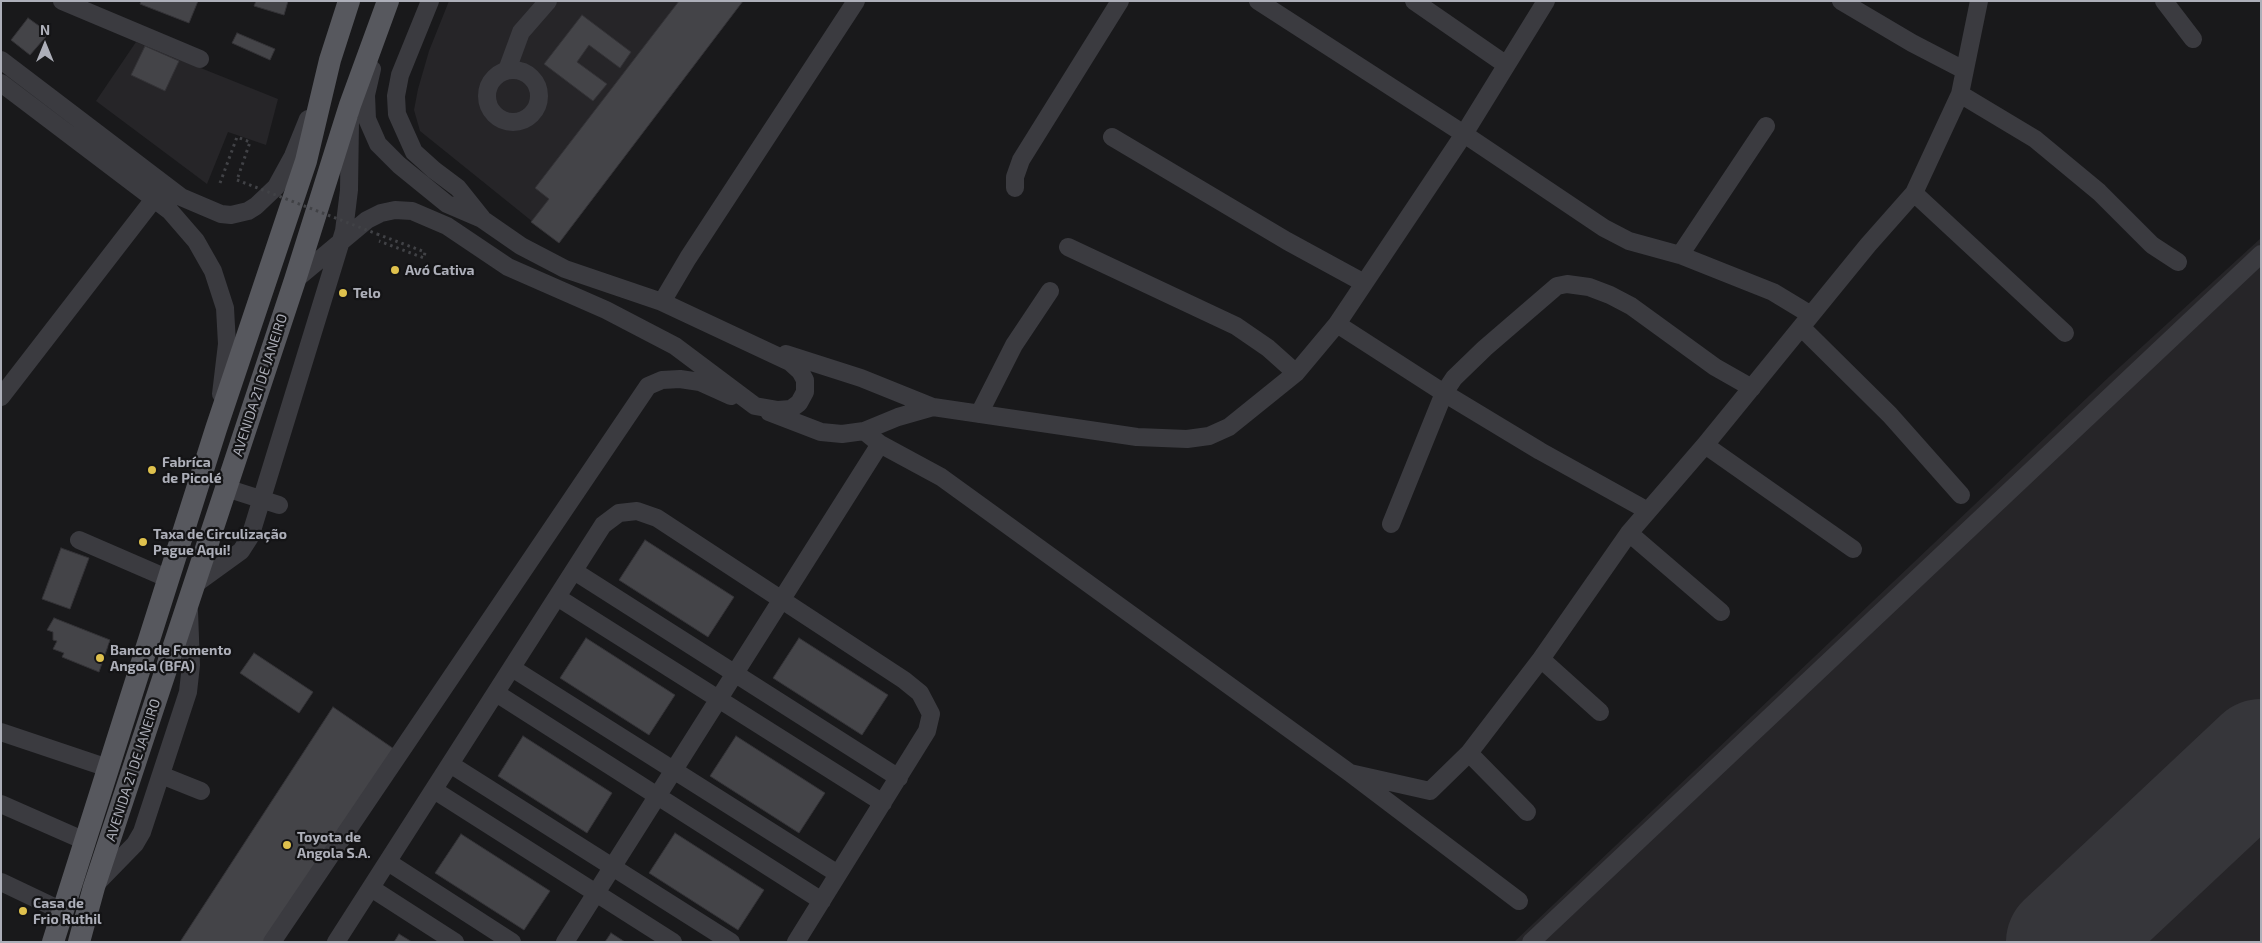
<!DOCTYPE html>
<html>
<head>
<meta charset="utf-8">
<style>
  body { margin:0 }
  #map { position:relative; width:2262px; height:943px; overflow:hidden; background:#19191b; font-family:"Exo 2",sans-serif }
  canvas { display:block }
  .frame { position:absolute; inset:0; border:2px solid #adafb9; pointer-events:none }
  .north { position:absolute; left:20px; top:20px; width:50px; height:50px; -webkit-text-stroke:4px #141416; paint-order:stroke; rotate:0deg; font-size:14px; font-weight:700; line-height:20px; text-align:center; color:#adafb9 }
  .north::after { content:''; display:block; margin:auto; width:18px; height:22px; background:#adafb9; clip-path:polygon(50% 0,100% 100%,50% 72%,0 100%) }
</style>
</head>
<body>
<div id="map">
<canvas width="2262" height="943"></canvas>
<div class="frame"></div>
<div class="north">N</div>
</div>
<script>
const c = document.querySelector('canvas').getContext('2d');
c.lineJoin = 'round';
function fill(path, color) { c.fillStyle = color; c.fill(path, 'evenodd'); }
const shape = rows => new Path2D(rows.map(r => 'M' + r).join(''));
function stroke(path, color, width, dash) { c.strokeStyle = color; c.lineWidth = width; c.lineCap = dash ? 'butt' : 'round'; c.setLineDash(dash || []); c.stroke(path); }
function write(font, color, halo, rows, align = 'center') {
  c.font = font + ' "Exo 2",sans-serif'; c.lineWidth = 4.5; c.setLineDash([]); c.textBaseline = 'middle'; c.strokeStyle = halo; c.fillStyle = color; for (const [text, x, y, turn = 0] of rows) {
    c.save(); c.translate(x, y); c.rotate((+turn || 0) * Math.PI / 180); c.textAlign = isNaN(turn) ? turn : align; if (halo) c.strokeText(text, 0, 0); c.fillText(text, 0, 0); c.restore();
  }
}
const built = shape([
  [449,1,743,1,559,243,420,131,414,110,418,89,429,51],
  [136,42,278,99,266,145,228,132,207,184,96,101],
  [2261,238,2261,942,1514,942,2110,376]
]);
const runway = shape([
  [2064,942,2261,757]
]);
const building = shape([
  [141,1,198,1,189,23,140,4,141,1],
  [256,1,288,1,284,15,254,6,256,1],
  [679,1,743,1,559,243,531,222,549,199,535,188,679,1],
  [582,15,631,52,620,68,589,45,577,62,607,84,593,101,544,64,582,15],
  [28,18,49,33,30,55,11,40,28,18],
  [237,33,275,49,270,60,232,43,237,33],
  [145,46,179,61,165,91,131,75,145,46],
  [645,540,734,597,708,637,619,580,645,540],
  [61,548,89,558,70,609,42,599,61,548],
  [54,618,110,640,99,672,62,657,64,653,53,649,57,641,53,640,53,632,47,630,54,618],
  [586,638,675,695,649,735,560,678,586,638],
  [799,638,888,695,862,735,773,678,799,638],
  [254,653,313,692,299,713,240,673,254,653],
  [333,707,394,749,269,942,180,942,333,707],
  [523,736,612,793,587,833,498,776,523,736],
  [736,736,825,793,799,833,710,776,736,736],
  [675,833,764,890,738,930,649,873,675,833],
  [461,834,550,891,524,930,435,873,461,834],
  [611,933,625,942,605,942,611,933],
  [399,934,412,942,394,942,399,934]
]);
const path = shape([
  [220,183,237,137,250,142,237,180],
  [377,234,425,252,424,258,379,241]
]);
const minor = shape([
  [62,1,200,59],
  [430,1,400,75,396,96,397,114,414,152,434,170,458,188,482,218],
  [1258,1,1464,134,1604,228,1629,241,1680,255,1773,292,1811,315],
  [1414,1,1505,64],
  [1841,1,1912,43,1964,70],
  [2164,1,2193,39],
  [1,60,181,197,221,214,231,215,248,211,256,206,276,187,293,156,308,119],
  '487 96a26 26 0 1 1 52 0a26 26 0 1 1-52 0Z',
  [507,70,521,32,548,1],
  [1,83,170,211,196,241,213,271,225,308,227,344,221,394],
  [1960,94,2035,139,2099,192,2152,245,2178,262],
  [1112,137,1287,241,1364,283],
  [1015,188,1015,177,1021,160,1120,1],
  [1914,193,2065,333],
  [1068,247,1236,326,1268,348,1296,373],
  [1680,255,1766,126],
  [295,280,367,220,381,213,395,210,412,211,447,226,508,267,606,310,675,346,755,406,778,410,791,409,799,403,805,392,805,380,800,371,790,362,662,302,565,269,521,246,482,219,447,204,399,165,378,144,367,119,366,95,372,69],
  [662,302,688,258,856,1],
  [1337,324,1444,393,1540,451,1648,511],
  [1801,327,1890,415,1961,495],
  [786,354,861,378,933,407,1137,437,1187,439,1209,436,1229,427,1296,373,1337,324,1464,134,1546,1],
  [1,397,154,199],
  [769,412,821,432,842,434,864,431,898,417,933,407],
  [979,414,1014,345,1050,291],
  [864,431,880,444,941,477,1350,773,1519,901],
  [1705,445,1853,549],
  [226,488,279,505],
  [1391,524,1444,393,1454,378,1485,348,1557,286,1567,284,1589,287,1610,295,1631,306,1715,367,1752,388],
  [1629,533,1721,612],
  [79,540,169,579],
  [574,571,899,778],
  [194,585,241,551,250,537,344,231,349,190,350,122],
  [557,597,883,803],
  [1541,659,1600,712],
  [512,668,838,874],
  [496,693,822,901],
  [1,732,108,768],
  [1469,753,1527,812],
  [450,764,731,942],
  [1350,773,1430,791,1469,753,1541,659,1629,533,1705,445,1868,245,1914,193,1960,94,1979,1],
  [161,775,201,791],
  [434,790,673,942],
  [1,804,85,841],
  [388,862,512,942],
  [1,882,62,911],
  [96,884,135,844,142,832,188,692,191,665,189,611],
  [371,888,455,942],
  [272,942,648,386,662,380,680,379,700,382,731,396],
  [336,942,603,525,619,513,637,511,657,518,904,680,920,693,931,714,927,731,796,942],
  [565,942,880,444],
  [1531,942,2261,254]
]);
const major = shape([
  [53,942,216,429,306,161,330,60,349,1],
  [79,942,94,887,295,280,350,105,388,1]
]);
const pathBridge = shape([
  [237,180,377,234]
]);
const markers = [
  [395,270,5,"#dfc14d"],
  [343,293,5,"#dfc14d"],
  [152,470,5,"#dfc14d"],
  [143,542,5,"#dfc14d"],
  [100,658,5,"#dfc14d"],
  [287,845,5,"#dfc14d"],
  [23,911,5,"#dfc14d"]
];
const poiNames = [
  ["Avó Cativa",405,270],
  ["Telo",353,293],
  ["Fabríca",162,462],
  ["de Picolé",162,478],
  ["Taxa de Circulização",153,534],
  ["Pague Aqui!",153,550],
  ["Banco de Fomento",110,650],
  ["Angola (BFA)",110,666],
  ["Toyota de",297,837],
  ["Angola S.A.",297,853],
  ["Casa de",33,903],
  ["Frio Ruthil",33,919]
];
const streetNames = [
  ["AVENIDA 21 DE JANEIRO",260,385,-72],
  ["AVENIDA 21 DE JANEIRO",133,770,-72]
];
fill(built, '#262528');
stroke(runway, '#36363a', 116);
fill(building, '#444448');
stroke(building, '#343337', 1);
stroke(path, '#414246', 3, [2.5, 4]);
stroke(minor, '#3b3b40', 18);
stroke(major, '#57585e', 22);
stroke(pathBridge, '#414246', 3, [2.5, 4]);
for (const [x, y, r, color] of markers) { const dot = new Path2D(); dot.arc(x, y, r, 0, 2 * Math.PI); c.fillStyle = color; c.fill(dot); stroke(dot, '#141416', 2); }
write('bold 14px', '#adafb9', '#141416', poiNames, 'left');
write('14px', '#adafb9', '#141416', streetNames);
</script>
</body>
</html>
